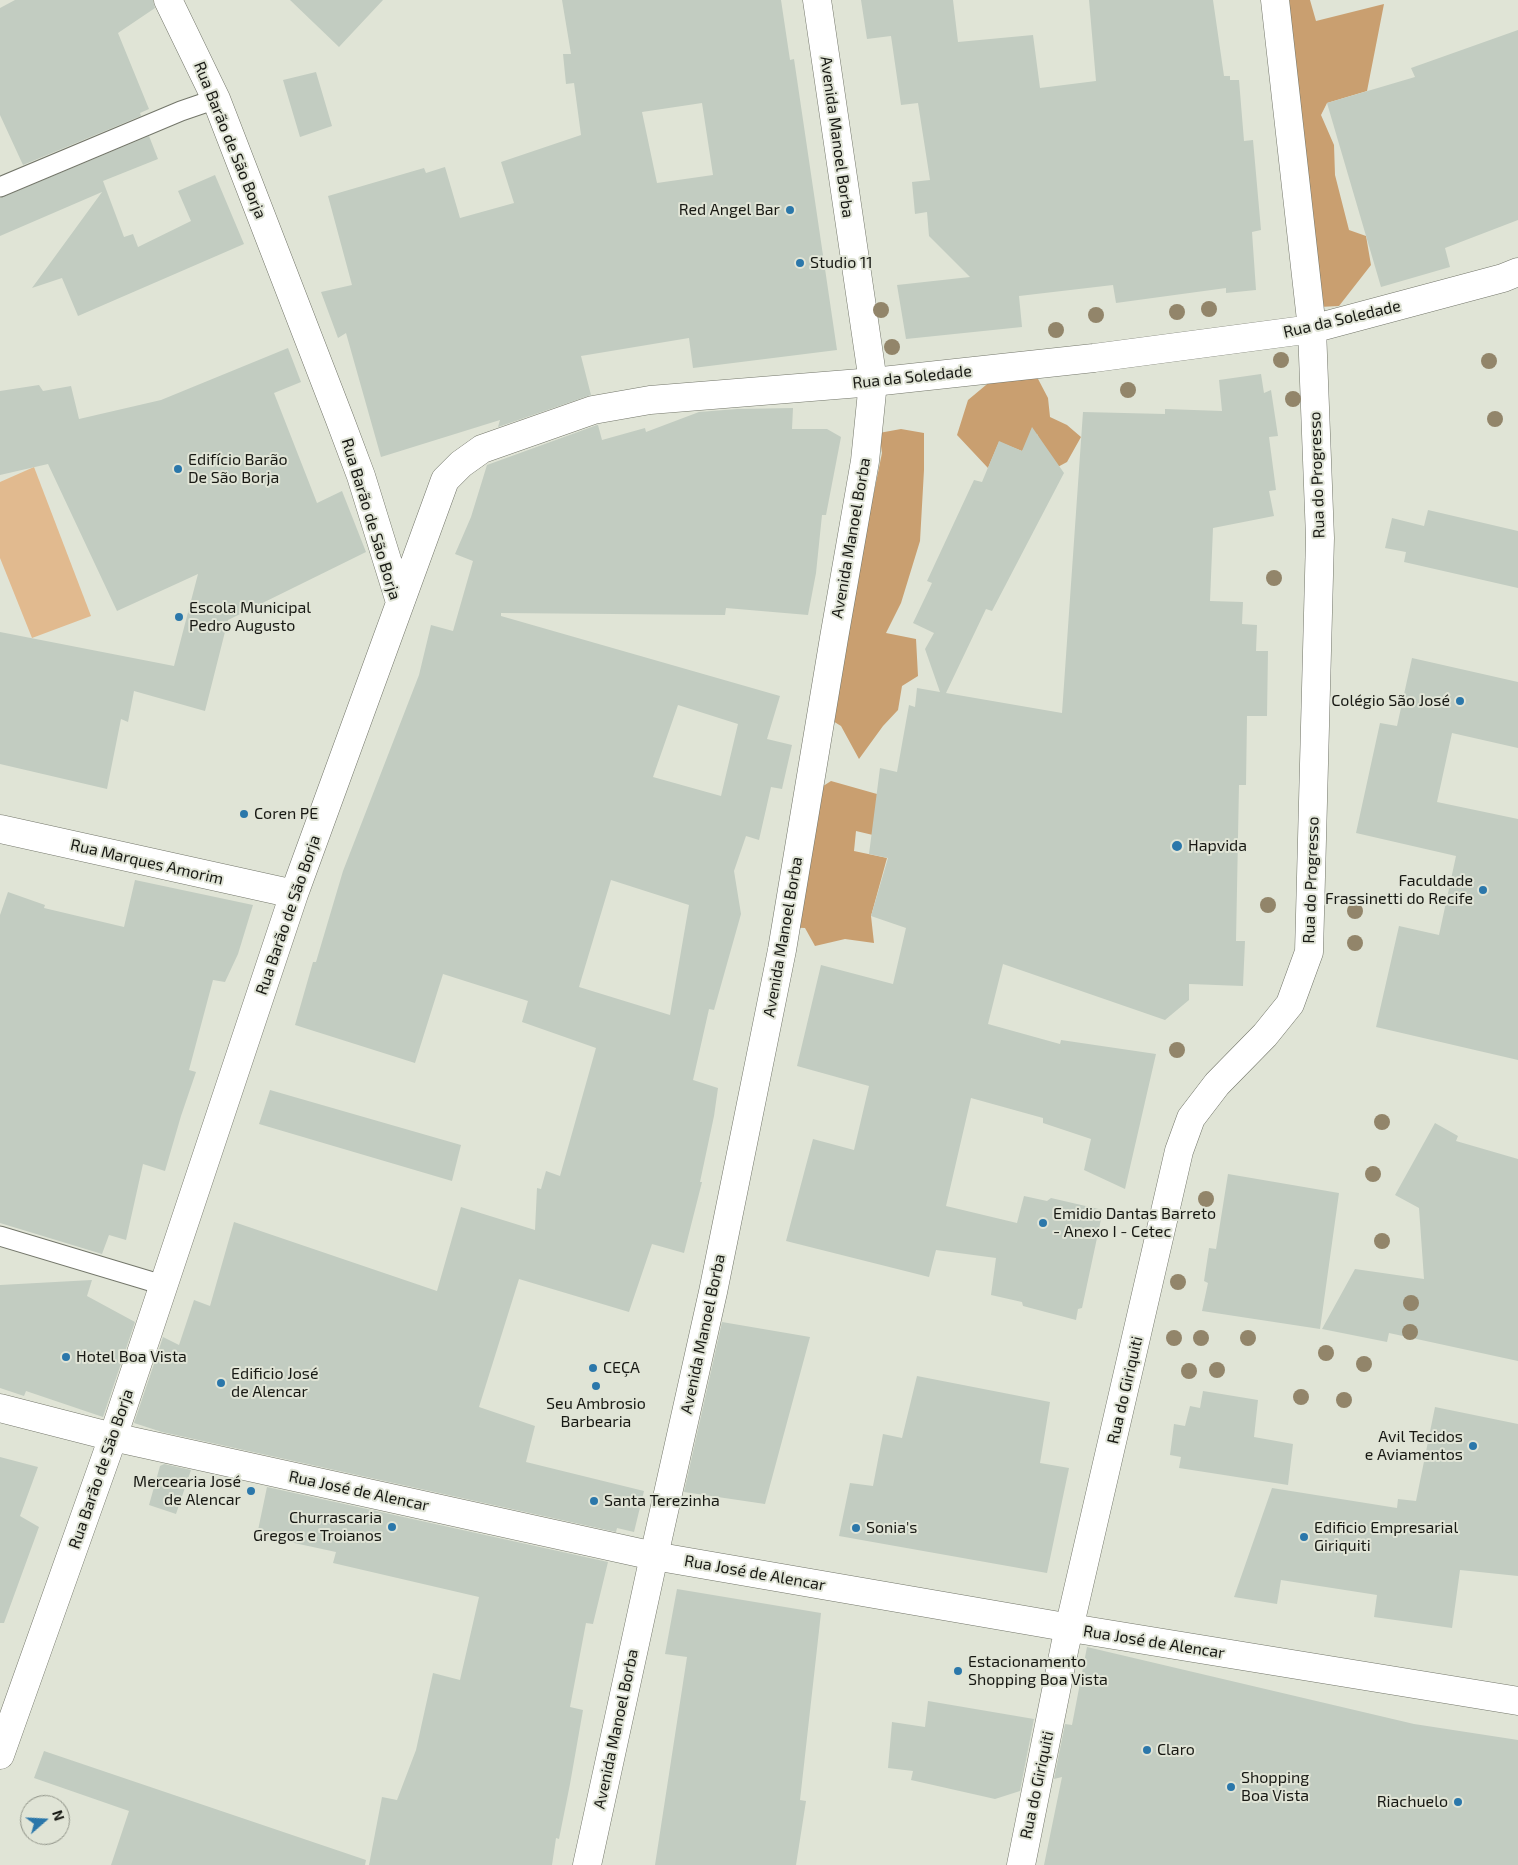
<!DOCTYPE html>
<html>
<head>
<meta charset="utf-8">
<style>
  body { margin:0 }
  #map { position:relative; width:1518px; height:1865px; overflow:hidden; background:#e0e4d6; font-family:"Exo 2",sans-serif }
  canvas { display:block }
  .north { position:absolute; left:20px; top:1795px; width:50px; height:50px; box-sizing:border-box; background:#e0e4d6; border:1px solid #909388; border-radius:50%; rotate:71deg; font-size:14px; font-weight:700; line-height:20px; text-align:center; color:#181914 }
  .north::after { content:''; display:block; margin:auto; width:18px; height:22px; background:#2b77aa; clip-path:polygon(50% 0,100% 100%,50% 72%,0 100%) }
</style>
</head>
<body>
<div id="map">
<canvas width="1518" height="1865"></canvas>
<div class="north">N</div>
</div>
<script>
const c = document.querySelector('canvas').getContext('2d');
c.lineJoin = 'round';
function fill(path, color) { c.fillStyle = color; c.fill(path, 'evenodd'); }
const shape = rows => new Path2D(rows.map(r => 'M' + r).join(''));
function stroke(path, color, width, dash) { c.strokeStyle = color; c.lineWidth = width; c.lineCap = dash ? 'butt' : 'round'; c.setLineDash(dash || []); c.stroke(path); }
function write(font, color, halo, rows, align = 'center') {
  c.font = font + ' "Exo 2",sans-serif'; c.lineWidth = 4; c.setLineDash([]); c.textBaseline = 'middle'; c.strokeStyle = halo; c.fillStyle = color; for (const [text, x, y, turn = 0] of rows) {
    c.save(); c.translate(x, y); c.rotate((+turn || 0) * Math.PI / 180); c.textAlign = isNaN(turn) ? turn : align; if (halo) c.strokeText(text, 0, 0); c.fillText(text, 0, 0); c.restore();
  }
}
const green = shape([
  [34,467,91,616,32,638,0,558,0,482]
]);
const forest = shape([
  [1287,0,1310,0,1316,21,1384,4,1367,91,1327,103,1321,115,1334,145,1335,175,1349,230,1366,236,1371,265,1339,306,1319,307],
  [1037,377,1048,398,1050,417,1067,425,1081,437,1067,462,1054,469,1037,434,1022,451,999,442,988,468,957,435,968,400,992,380],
  [901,429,924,433,924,470,920,541,901,603,886,633,916,639,918,676,902,686,898,710,883,726,859,759,841,726,828,718,882,453,879,433],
  [831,781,877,794,894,840,856,831,854,851,887,858,871,916,874,943,845,939,815,946,805,928,781,927,814,792]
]);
const building = shape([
  [15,0,153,0,155,8,118,33,149,109,140,113,141,116,23,165,0,115,0,8],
  [290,0,383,0,339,47],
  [562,0,781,0,790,60,794,59,837,350,693,368,689,338,581,356,591,395,498,427,500,420,381,457,346,333,338,338,321,292,352,285,328,196,424,168,426,173,445,167,460,218,514,203,501,162,581,135,574,83,566,84,563,54,571,54],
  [702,103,713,175,657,183,642,112],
  [861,0,953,0,958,42,1033,35,1040,88,1096,81,1089,0,1213,0,1224,76,1230,76,1230,80,1239,80,1244,141,1253,140,1261,230,1252,232,1256,290,1226,293,1226,288,1116,303,1113,285,1019,296,1022,327,906,339,897,285,970,277,929,236,927,212,915,214,912,182,930,180,918,103,901,105,891,36,867,39],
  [1518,30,1518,220,1445,248,1450,267,1381,287,1327,103,1415,77,1411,68],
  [316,72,332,126,300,137,283,80],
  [149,136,158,159,103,181,124,237,133,234,138,247,191,221,178,191,215,175,244,244,78,316,62,278,32,288,102,192,0,236,0,198],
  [288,348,301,382,274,393,317,503,342,491,366,552,228,620,205,711,134,691,128,722,121,719,107,789,0,764,0,632,174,666,198,574,117,611,48,464,0,475,0,391,39,385,43,391,71,386,79,419,161,400],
  [1261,374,1264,393,1271,390,1278,436,1269,437,1276,490,1269,491,1274,516,1213,528,1210,601,1243,602,1242,624,1257,625,1256,651,1268,651,1267,716,1247,716,1246,785,1239,785,1236,941,1245,941,1243,986,1189,984,1189,1000,1165,1020,1003,964,988,1024,1060,1044,1061,1040,1156,1054,1125,1189,1084,1170,1091,1139,1043,1123,1043,1118,971,1098,946,1206,1017,1223,1024,1196,1047,1201,1051,1198,1103,1210,1082,1308,1078,1309,1076,1320,1023,1306,1022,1302,991,1295,996,1258,936,1250,929,1277,786,1241,813,1139,854,1150,869,1086,797,1066,821,965,893,984,906,928,871,916,888,858,869,854,880,768,897,772,909,705,915,707,917,688,940,692,925,649,934,633,913,623,932,583,927,581,974,480,982,482,999,441,1022,451,1032,427,1064,473,992,611,986,609,946,693,1062,713,1083,412,1165,414,1165,409,1222,411,1219,380],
  [793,408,792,429,827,429,841,437,826,515,822,515,816,573,808,615,726,608,725,615,501,613,501,616,780,696,767,739,792,745,782,789,771,787,759,840,746,836,734,871,741,914,714,1010,709,1009,693,1080,718,1088,714,1116,700,1182,702,1182,684,1253,652,1244,629,1312,519,1279,479,1407,535,1426,526,1462,644,1491,634,1532,617,1528,616,1532,162,1432,134,1423,163,1337,179,1345,194,1300,210,1306,234,1222,437,1291,461,1207,535,1230,537,1188,541,1189,546,1171,560,1176,596,1048,522,1022,528,1001,443,974,415,1063,295,1025,313,962,316,962,343,871,419,675,431,625,453,631,473,561,455,554,471,517,487,465,597,425,598,425,602,440,645,428,646,432,699,412,737,409],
  [678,705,738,724,721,796,653,777],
  [611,880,689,905,670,1015,579,987],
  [1428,510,1518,531,1518,588,1404,562,1406,552,1385,548,1392,518,1424,526],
  [1412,658,1518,682,1518,748,1452,733,1437,802,1518,819,1518,1060,1376,1027,1399,926,1439,935,1456,856,1356,833,1380,723,1397,726],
  [135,880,253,905,238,954,225,982,213,980,189,1070,196,1072,181,1116,165,1171,143,1164,126,1240,109,1235,102,1254,0,1223,0,915,8,892,45,905,44,908,124,927],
  [270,1090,461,1145,452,1181,259,1124],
  [1435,1123,1458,1136,1456,1141,1518,1159,1518,1361,1389,1333,1387,1342,1322,1329,1355,1269,1424,1279,1419,1208,1395,1195],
  [1228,1174,1339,1193,1320,1329,1202,1311,1208,1283,1204,1281,1209,1248,1216,1249],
  [92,1280,87,1296,135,1322,103,1417,26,1391,24,1396,0,1388,0,1285],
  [722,1322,810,1337,765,1504,684,1492],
  [917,1376,1050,1402,1040,1463,1069,1468,1047,1573,839,1536,850,1483,873,1486,883,1434,902,1438],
  [1203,1391,1258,1400,1254,1437,1293,1444,1288,1485,1179,1468,1181,1457,1170,1455,1174,1424,1185,1426,1190,1406,1200,1408],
  [1435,1407,1518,1424,1518,1576,1460,1570,1452,1628,1374,1617,1377,1595,1281,1580,1277,1604,1234,1597,1272,1488,1397,1508,1398,1499,1416,1501],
  [0,1457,38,1467,20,1516,39,1527,4,1623,0,1623],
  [164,1464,191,1470,176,1514,149,1505,160,1466],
  [267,1487,608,1562,593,1624,586,1623,570,1707,583,1710,570,1784,559,1839,556,1838,552,1865,369,1865,382,1797,397,1800,416,1750,433,1673,460,1680,479,1597,333,1563,336,1552,257,1535],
  [677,1589,821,1613,800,1800,806,1801,796,1865,655,1865,687,1657,665,1654],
  [1087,1647,1414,1724,1518,1740,1518,1865,1044,1865,1062,1777,1054,1779,1065,1724,1072,1725],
  [928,1701,1034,1719,1020,1791,995,1799,911,1780,913,1771,888,1768,892,1722,925,1727],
  [44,1751,366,1860,365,1865,111,1865,129,1811,34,1778]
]);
const service = shape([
  [0,187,181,111,216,99],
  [0,1236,163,1285]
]);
const minor = shape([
  [113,1437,654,1556,1071,1628,1518,1701]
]);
const tertiary = shape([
  [168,0,216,99,340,420,361,476,400,602],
  [0,829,294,894],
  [0,1408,113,1437],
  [0,1755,113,1437,294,894,445,480,461,464,482,449,593,410,650,400,873,382,1094,358,1312,329,1503,278,1518,272],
  [1021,1865,1065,1646,1179,1151,1191,1118,1217,1084,1265,1035,1290,1004,1309,952,1320,538,1312,329,1275,0]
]);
const secondary = shape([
  [587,1865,654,1556,713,1292,782,950,834,638,865,461,873,382,817,0]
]);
const trees = [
  [1209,309],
  [881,310],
  [1177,312],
  [1096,315],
  [1056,330],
  [892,347],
  [1281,360],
  [1489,361],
  [1128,390],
  [1293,399],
  [1495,419],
  [1274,578],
  [1268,905],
  [1355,911],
  [1355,943],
  [1177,1050],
  [1382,1122],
  [1373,1174],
  [1206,1199],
  [1382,1241],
  [1178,1282],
  [1411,1303],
  [1410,1332],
  [1174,1338],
  [1201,1338],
  [1248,1338],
  [1326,1353],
  [1364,1364],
  [1217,1370],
  [1189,1371],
  [1301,1397],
  [1344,1400]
];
const markers = [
  [790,210,5,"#2b77aa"],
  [800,263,5,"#2b77aa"],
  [178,469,5,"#2b77aa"],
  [179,617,5,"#2b77aa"],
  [1460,701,5,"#2b77aa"],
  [244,814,5,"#2b77aa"],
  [1177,846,6,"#2b77aa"],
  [1483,890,5,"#2b77aa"],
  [1043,1223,5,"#2b77aa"],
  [66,1357,5,"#2b77aa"],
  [593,1368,5,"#2b77aa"],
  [221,1383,5,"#2b77aa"],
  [596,1386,5,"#2b77aa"],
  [1473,1446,5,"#2b77aa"],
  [251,1491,5,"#2b77aa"],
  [594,1501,5,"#2b77aa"],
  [392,1527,5,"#2b77aa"],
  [856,1528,5,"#2b77aa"],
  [1304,1537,5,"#2b77aa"],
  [958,1671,5,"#2b77aa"],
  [1147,1750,5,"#2b77aa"],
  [1231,1787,5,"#2b77aa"],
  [1458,1802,5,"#2b77aa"]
];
const streetNames = [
  ["Avenida Manoel Borba",837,137,82],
  ["Rua Barão de São Borja",230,140,68],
  ["Rua da Soledade",1342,319,-13],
  ["Rua da Soledade",912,377,-6],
  ["Rua do Progresso",1317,475,-92],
  ["Rua Barão de São Borja",371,519,73],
  ["Avenida Manoel Borba",851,538,-80],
  ["Rua Marques Amorim",147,862,13],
  ["Rua do Progresso",1311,880,-88],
  ["Rua Barão de São Borja",288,915,-71],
  ["Avenida Manoel Borba",783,937,-80],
  ["Avenida Manoel Borba",703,1334,-78],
  ["Rua do Giriquiti",1125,1390,-77],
  ["Rua Barão de São Borja",101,1469,-71],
  ["Rua José de Alencar",359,1491,12],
  ["Rua José de Alencar",755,1573,10],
  ["Rua José de Alencar",1154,1642,9],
  ["Avenida Manoel Borba",616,1729,-78],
  ["Rua do Giriquiti",1037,1785,-78]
];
const poiNames = [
  ["Red Angel Bar",780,210,"right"],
  ["Studio 11",810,263],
  ["Edifício Barão",188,460],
  ["De São Borja",188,478],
  ["Escola Municipal",189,608],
  ["Pedro Augusto",189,626],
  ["Colégio São José",1450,701,"right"],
  ["Coren PE",254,814],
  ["Hapvida",1188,846],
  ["Faculdade",1473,881,"right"],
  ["Frassinetti do Recife",1473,899,"right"],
  ["Emidio Dantas Barreto",1053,1214],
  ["- Anexo I - Cetec",1053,1232],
  ["Hotel Boa Vista",76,1357],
  ["CEÇA",603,1368],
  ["Edificio José",231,1374],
  ["de Alencar",231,1392],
  ["Seu Ambrosio",596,1404,"center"],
  ["Barbearia",596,1422,"center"],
  ["Avil Tecidos",1463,1437,"right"],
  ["e Aviamentos",1463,1455,"right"],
  ["Mercearia José",241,1482,"right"],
  ["de Alencar",241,1500,"right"],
  ["Santa Terezinha",604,1501],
  ["Churrascaria",382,1518,"right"],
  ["Gregos e Troianos",382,1536,"right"],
  ["Sonia's",866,1528],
  ["Edificio Empresarial",1314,1528],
  ["Giriquiti",1314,1546],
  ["Estacionamento",968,1662],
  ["Shopping Boa Vista",968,1680],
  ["Claro",1157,1750],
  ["Shopping",1241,1778],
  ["Boa Vista",1241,1796],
  ["Riachuelo",1448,1802,"right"]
];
fill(green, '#e1ba8f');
fill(forest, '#c99f70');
fill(building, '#c2ccc1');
stroke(service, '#73766a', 21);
stroke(minor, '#73766a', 29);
stroke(tertiary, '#73766a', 29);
stroke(secondary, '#73766a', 29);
stroke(service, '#fff', 19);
stroke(minor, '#fff', 28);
stroke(tertiary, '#fff', 28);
stroke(secondary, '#fff', 28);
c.fillStyle = '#92856a';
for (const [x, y] of trees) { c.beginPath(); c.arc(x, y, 8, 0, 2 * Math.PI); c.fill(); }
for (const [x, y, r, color] of markers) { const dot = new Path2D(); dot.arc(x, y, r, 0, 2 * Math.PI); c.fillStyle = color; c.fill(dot); stroke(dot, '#e0e4d6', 2); }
write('16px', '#181914', '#e0e4d6', streetNames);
write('16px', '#181914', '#e0e4d6', poiNames, 'left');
</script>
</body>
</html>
